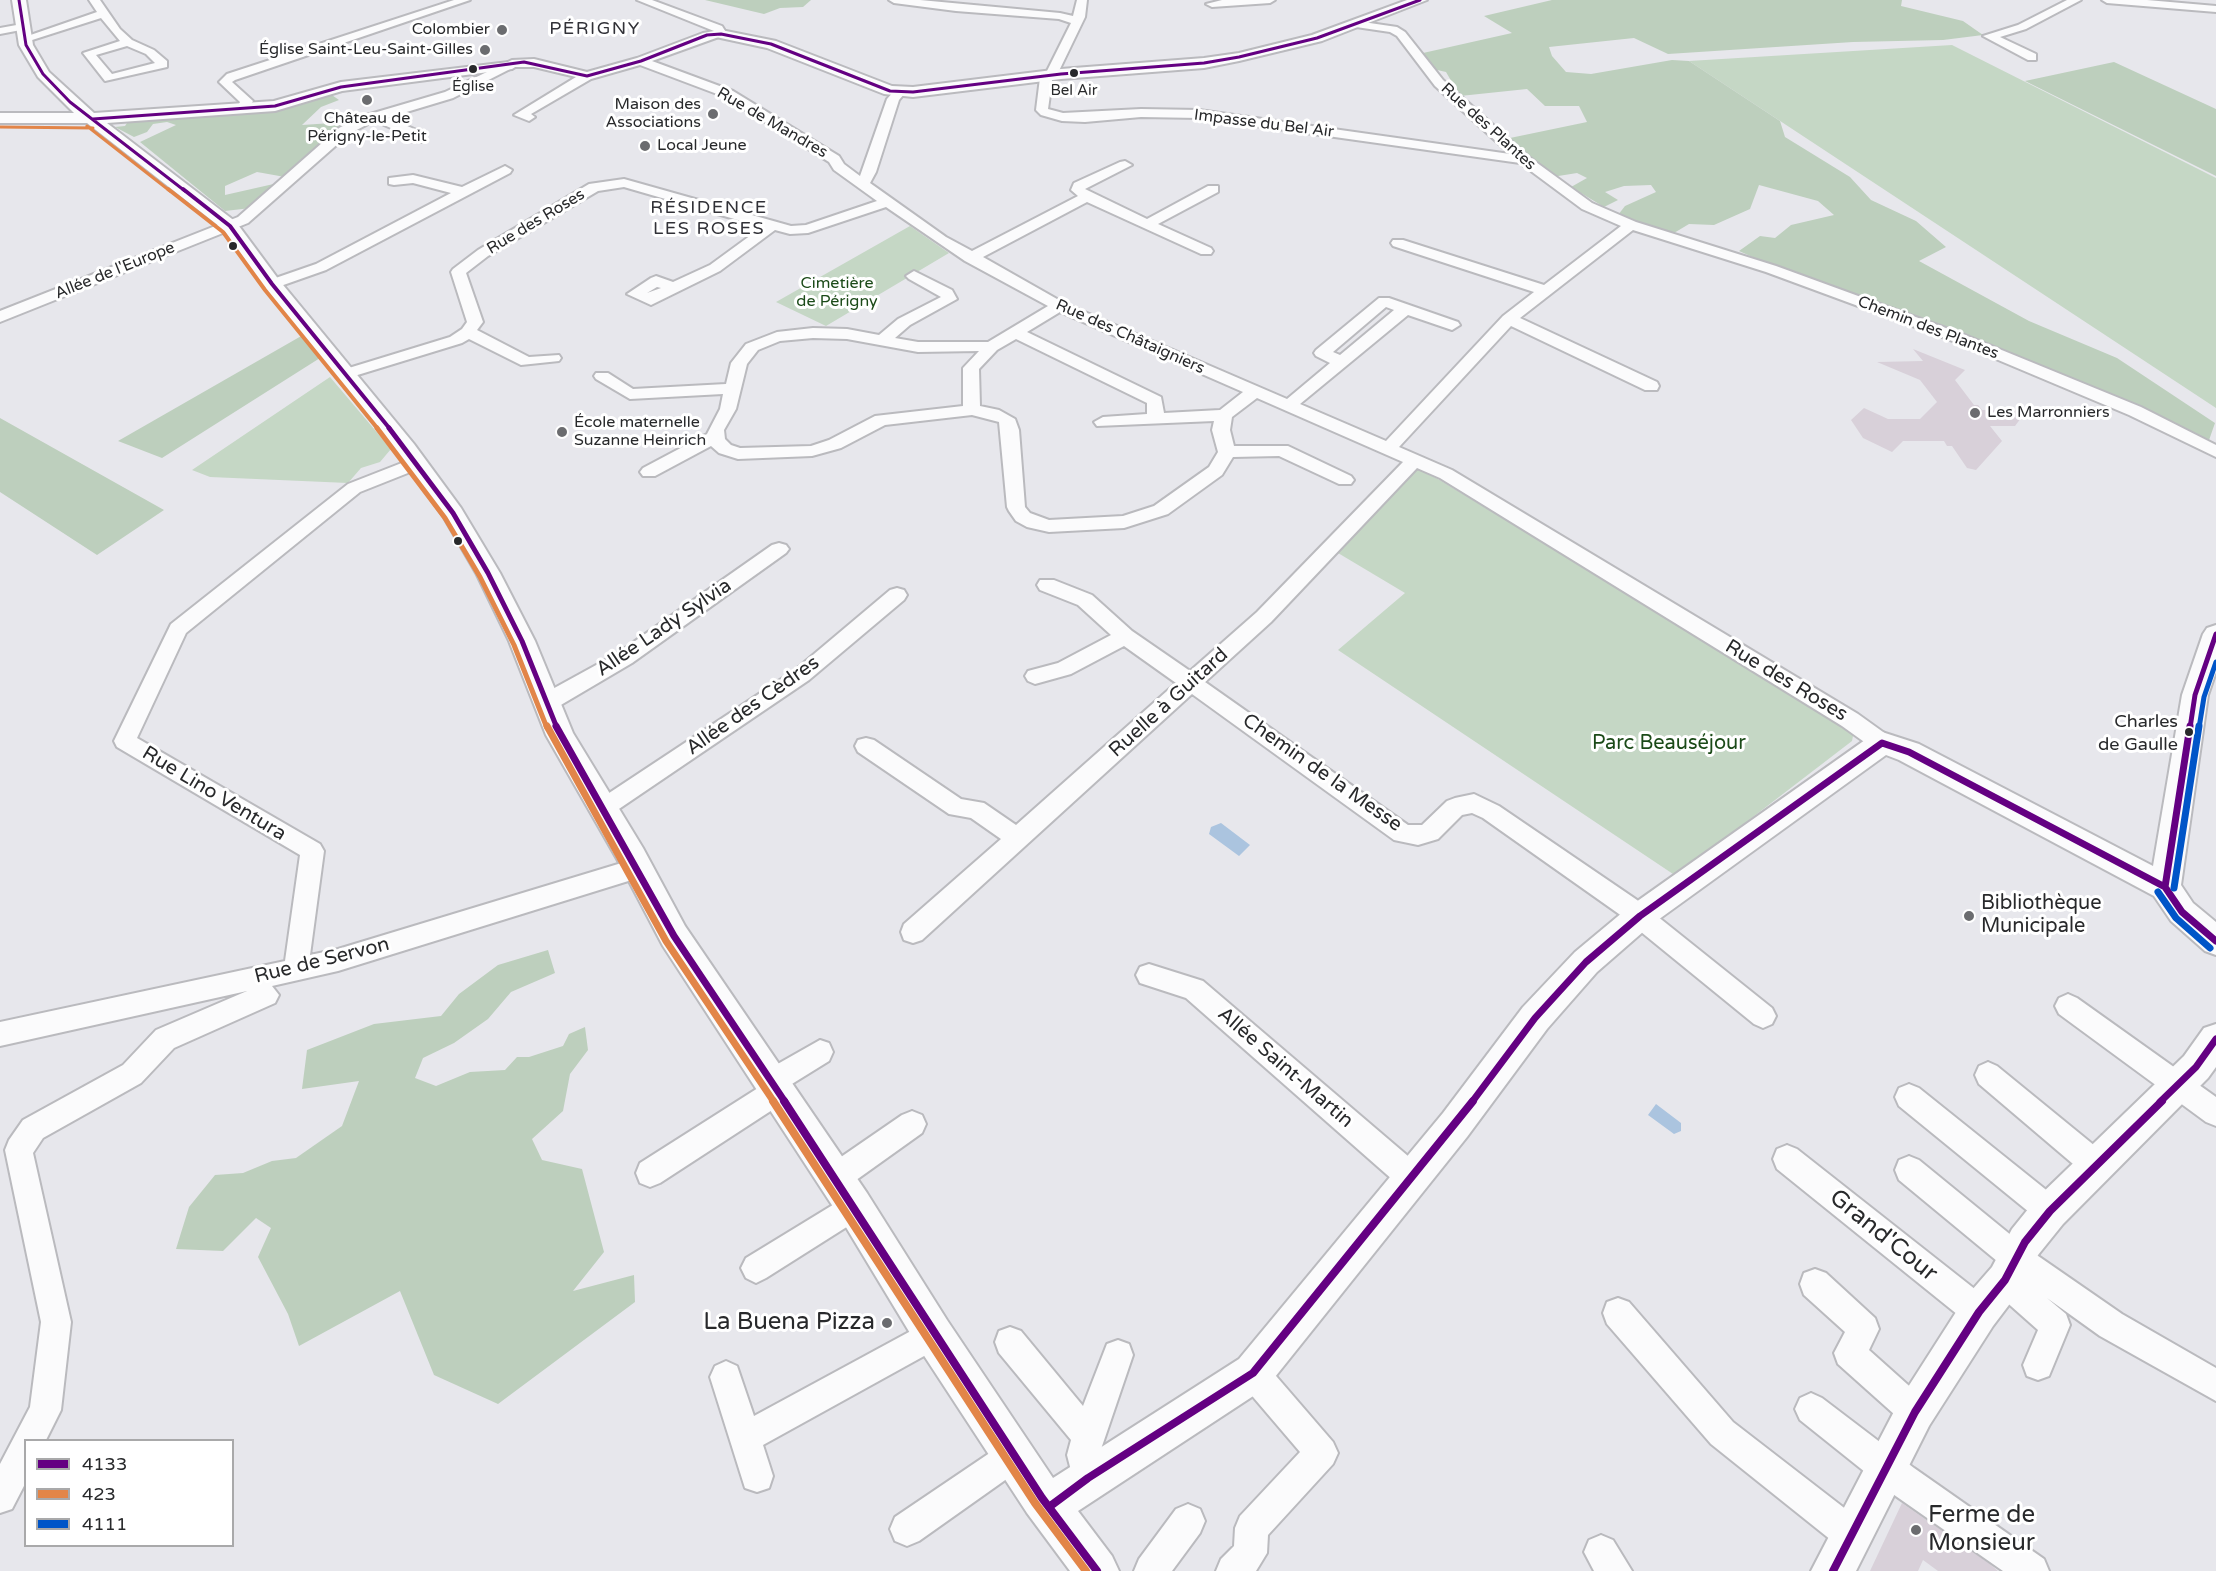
<!DOCTYPE html>
<html>
<head>
<meta charset="utf-8">
<style>
  body { margin:0 }
  #map { position:relative; width:2216px; height:1571px; overflow:hidden; background:#e7e7ec; font-family:"Varela Round",sans-serif }
  canvas { display:block }
  .legend { position:absolute; left:24px; top:1439px; width:210px; height:108px; box-sizing:border-box; background:#fff; border:2px solid #a9a9aa; margin:0; padding:8px 10px; list-style:none; font-size:18px; color:#28292b }
  .legend li { display:flex; align-items:center; gap:12px; height:30px }
  .legend b { width:30px; border:2px solid #a9a9aa }
</style>
</head>
<body>
<div id="map">
<canvas width="2216" height="1571"></canvas>
<ul class="legend">
<li><b style="height:8px;background:#640082"></b>4133</li>
<li><b style="height:8px;background:#e28548"></b>423</li>
<li><b style="height:8px;background:#0055c8"></b>4111</li>
</ul>
</div>
<script>
const c = document.querySelector('canvas').getContext('2d');
c.lineJoin = 'round';
function fill(path, color) { c.fillStyle = color; c.fill(path, 'evenodd'); }
const shape = rows => new Path2D(rows.map(r => 'M' + r).join(''));
function stroke(path, color, width, dash) { c.strokeStyle = color; c.lineWidth = width; c.lineCap = dash ? 'butt' : 'round'; c.setLineDash(dash || []); c.stroke(path); }
function write(font, color, halo, rows, align = 'center') {
  c.font = font + ' "Varela Round",sans-serif'; c.lineWidth = 6; c.setLineDash([]); c.textBaseline = 'middle'; c.strokeStyle = halo; c.fillStyle = color; for (const [text, x, y, turn = 0] of rows) {
    c.save(); c.translate(x, y); c.rotate((+turn || 0) * Math.PI / 180); c.textAlign = isNaN(turn) ? turn : align; if (halo) c.strokeText(text, 0, 0); c.fillText(text, 0, 0); c.restore();
  }
}
const green = shape([
  [1952,45,2216,178,2216,408,1689,61],
  [910,226,949,253,826,326,776,302],
  [330,377,391,449,380,462,361,468,348,483,210,477,192,470],
  [1417,469,1438,479,1854,731,1852,741,1676,876,1338,650,1405,593,1338,553]
]);
const forest = shape([
  [705,0,811,0,803,7,780,8,764,14],
  [1552,0,1902,0,1901,6,1963,21,1983,35,1943,40,1853,42,1668,54,1634,38,1549,47,1552,56,1566,72,1591,74,1672,60,1689,61,1780,121,1785,137,1850,177,1871,200,1916,221,1946,247,1919,261,2029,321,2117,358,2215,423,2208,443,2106,392,1972,338,1800,278,1739,251,1760,236,1775,238,1791,225,1834,215,1818,201,1759,185,1750,209,1714,225,1689,224,1674,233,1643,226,1618,215,1625,206,1656,192,1651,185,1624,186,1605,192,1618,200,1604,207,1571,187,1587,178,1577,173,1552,177,1510,138,1587,122,1579,106,1545,106,1527,89,1460,96,1446,72,1433,69,1423,53,1512,33,1484,16],
  [2114,62,2216,109,2216,176,2025,81],
  [329,93,339,100,321,107,302,125,332,123,359,113,372,115,285,177,257,172,225,186,225,195,278,183,251,208,225,211,140,142,176,125,167,122,153,124,147,132,134,137,115,127,125,126,129,120,281,110],
  [303,335,320,358,162,458,118,441],
  [0,418,164,510,97,555,0,492],
  [548,950,555,973,511,992,488,1019,454,1043,423,1058,415,1078,436,1086,470,1072,505,1070,517,1057,529,1057,563,1046,569,1034,585,1027,588,1050,570,1074,563,1111,532,1139,542,1160,582,1169,604,1252,573,1291,634,1275,635,1302,498,1404,434,1375,400,1291,299,1346,288,1314,258,1257,271,1228,256,1218,223,1251,176,1249,189,1207,215,1175,243,1173,272,1161,296,1158,342,1126,359,1081,302,1089,307,1050,374,1024,441,1016,459,994,498,965]
]);
const water = shape([
  [1221,823,1250,845,1239,856,1209,834,1211,827],
  [1656,1104,1681,1123,1681,1131,1674,1134,1648,1115]
]);
const building = shape([
  [1913,349,1965,370,1955,380,1974,405,1978,405,1982,410,2027,410,2015,426,1990,426,2002,441,1976,470,1967,468,1952,446,1947,446,1944,441,1903,441,1892,452,1863,438,1851,420,1864,408,1888,419,1920,419,1937,402,1920,380,1877,362,1923,361],
  [1902,1503,1990,1564,1998,1571,1938,1571,1923,1560,1918,1571,1870,1571]
]);
const minor = shape([
  [89,0,100,0,120,29,132,40,154,50,167,61,167,67,105,81,83,53,120,41,101,18,29,41,19,39,97,12,89,0],
  [127,46,146,54,155,63,112,74,96,55,127,46],
  [454,0,470,0,235,80,232,82,253,101,246,112,238,112,236,109,240,102,219,82,227,74,454,0],
  [637,0,652,0,722,26,727,34,652,61,733,91,839,156,844,164,860,176,887,99,895,90,903,90,905,93,899,100,876,172,870,183,946,237,972,251,1078,196,1071,190,1074,183,1120,162,1125,161,1132,165,1085,189,1147,219,1208,186,1218,186,1218,192,1158,224,1211,248,1213,251,1211,254,1201,254,1087,202,983,257,1064,303,1287,399,1330,363,1316,356,1314,353,1316,350,1379,298,1389,298,1458,322,1460,325,1452,330,1408,315,1300,404,1386,441,1503,316,1534,292,1393,246,1391,243,1393,240,1403,240,1544,285,1621,226,1582,209,1520,163,1199,118,1141,117,1085,122,1062,121,1041,115,1036,110,1040,78,1046,73,1071,23,1059,19,956,11,894,3,889,0,920,0,1060,13,1073,16,1077,0,1087,0,1085,17,1057,75,1052,80,1048,109,1063,113,1141,109,1199,110,1510,154,1435,86,1397,36,1390,32,1356,27,1350,24,1356,21,1397,27,1405,32,1443,80,1529,157,1592,203,1636,222,1776,266,1965,335,2141,407,2216,445,2216,457,2129,415,1953,341,1766,272,1633,230,1520,318,1657,382,1659,386,1657,390,1645,390,1511,326,1399,447,1452,470,1858,714,1890,737,1893,743,1890,749,1882,751,1874,749,1842,726,1440,478,1417,468,1271,622,1205,682,1408,825,1422,825,1447,801,1455,798,1474,794,1499,806,1637,900,1772,1008,1776,1016,1772,1024,1763,1028,1754,1024,1619,914,1483,818,1472,813,1462,815,1438,839,1418,845,1394,840,1192,694,922,940,913,943,904,940,901,932,904,924,1001,839,971,818,949,814,858,752,855,746,858,740,866,738,874,740,961,799,984,803,1016,825,1176,683,1124,646,1071,674,1035,684,1028,681,1025,676,1028,671,1058,663,1111,635,1078,605,1040,590,1037,585,1040,580,1054,580,1092,595,1132,631,1190,671,1257,612,1403,462,1257,398,1232,417,1230,430,1234,446,1288,446,1351,476,1354,480,1351,484,1339,484,1279,456,1233,457,1222,475,1168,514,1124,528,1049,532,1027,527,1016,521,1009,511,1007,507,999,422,972,415,885,425,841,448,812,456,738,459,719,453,711,446,655,476,643,476,640,472,643,468,707,434,720,409,723,394,630,399,596,379,594,376,596,373,608,373,633,389,726,384,731,363,746,344,777,332,813,328,847,329,879,335,898,319,941,297,909,279,906,276,914,271,952,290,957,299,910,325,895,338,918,342,988,342,1048,306,965,261,886,207,808,233,790,234,775,230,720,271,651,305,627,294,651,278,656,276,673,282,710,265,762,227,624,187,598,191,488,256,466,273,483,322,477,330,529,357,559,355,561,358,559,361,521,365,469,339,462,343,351,377,339,377,337,374,339,371,450,337,462,329,467,322,451,272,453,269,478,250,589,184,624,179,791,226,806,225,877,201,834,170,829,162,725,97,640,65,591,79,531,114,535,117,529,121,514,115,576,77,534,67,514,67,453,98,370,123,349,134,248,223,0,322,0,311,238,217,339,128,360,117,445,92,512,60,534,59,587,72,637,58,703,33,714,31,637,0],
  [657,287,661,288,647,293,657,287],
  [1386,307,1394,310,1340,355,1333,352,1386,307],
  [1060,312,1243,392,1220,410,1164,413,1161,397,1027,332,1060,312],
  [813,338,847,339,918,352,979,351,963,368,963,406,875,416,829,440,811,446,740,448,731,445,725,439,724,430,736,409,747,364,758,350,780,341,813,338],
  [1016,339,1147,403,1147,414,1103,417,1094,422,1097,426,1214,421,1212,430,1218,452,1209,467,1154,506,1123,516,1049,520,1030,513,1025,507,1019,430,1015,419,999,410,980,406,979,369,997,350,1016,339],
  [1222,0,1275,0,1270,3,1212,7,1206,4,1222,0],
  [2067,0,2081,0,2026,29,2000,37,2036,54,2036,60,2028,60,1983,36,2018,25,2067,0],
  [2102,0,2147,0,2216,6,2216,12,2107,3,2102,0],
  [22,24,28,27,26,29,0,34,0,28,22,24],
  [389,118,421,132,425,139,423,142,413,142,411,137,384,125,383,122,389,118],
  [505,166,512,170,510,173,326,270,272,289,264,284,267,281,316,264,451,193,413,183,394,185,389,184,389,178,413,175,462,187,505,166],
  [417,457,423,459,426,463,423,467,360,492,186,633,137,738,320,844,324,851,310,955,338,949,638,858,646,861,650,868,646,875,638,878,338,971,272,986,279,995,275,1003,174,1048,141,1083,43,1138,33,1153,71,1322,61,1410,46,1440,26,1440,26,1482,12,1509,0,1513,0,1464,30,1407,41,1322,5,1150,9,1140,23,1120,123,1065,156,1030,247,991,0,1046,0,1022,285,961,300,855,117,747,114,741,171,624,348,484,417,457],
  [779,543,786,545,789,549,786,553,632,663,554,709,546,711,538,709,535,703,538,697,618,653,772,545,779,543],
  [897,588,904,590,907,595,904,600,809,680,610,815,602,818,594,815,591,809,594,803,795,670,890,590,897,588],
  [1149,964,1203,981,1422,1168,1426,1178,1422,1188,1412,1192,1402,1188,1186,998,1140,983,1136,975,1140,967,1149,964],
  [2068,994,2077,998,2216,1097,2216,1126,2206,1122,2059,1014,2055,1006,2059,998,2068,994],
  [820,1040,829,1043,833,1052,829,1061,787,1087,789,1092,786,1101,660,1183,650,1187,640,1183,636,1173,640,1163,758,1088,756,1083,760,1074,820,1040],
  [1988,1062,1997,1066,2106,1155,2110,1165,2106,1175,2096,1179,2086,1175,1979,1084,1975,1075,1979,1066,1988,1062],
  [1909,1084,1919,1088,2060,1201,2064,1211,2060,1221,2050,1225,2040,1221,1899,1106,1895,1097,1899,1088,1909,1084],
  [912,1111,922,1115,926,1124,922,1133,845,1188,835,1192,825,1188,821,1178,825,1168,902,1115,912,1111],
  [1787,1145,1797,1149,1990,1301,1994,1312,1990,1323,1979,1327,1968,1323,1777,1169,1773,1159,1777,1149,1787,1145],
  [1909,1156,1919,1160,2028,1249,2122,1314,2216,1368,2216,1401,2100,1336,2047,1298,2066,1314,2070,1325,2049,1376,2038,1380,2027,1376,2023,1365,2038,1330,1994,1291,1990,1280,1994,1269,2003,1266,1899,1180,1895,1170,1899,1160,1909,1156],
  [854,1192,864,1196,868,1206,864,1216,766,1278,756,1283,746,1278,741,1268,746,1258,854,1192],
  [1815,1269,1826,1273,1875,1318,1879,1329,1869,1350,1926,1401,1931,1412,1926,1423,1915,1428,1904,1423,1838,1364,1834,1353,1845,1332,1804,1295,1800,1284,1804,1273,1815,1269],
  [1618,1298,1629,1302,1733,1422,1865,1524,1870,1536,1865,1548,1853,1553,1841,1548,1711,1444,1607,1324,1603,1313,1607,1302,1618,1298],
  [933,1319,944,1323,948,1334,944,1345,763,1445,773,1476,769,1488,757,1492,745,1488,710,1377,715,1366,726,1361,737,1366,754,1416,933,1319],
  [1010,1327,1021,1331,1083,1406,1107,1344,1118,1340,1129,1344,1133,1355,1099,1455,1104,1478,1100,1490,1088,1494,1076,1490,1067,1455,1071,1440,999,1353,995,1342,999,1331,1010,1327],
  [1253,1357,1264,1362,1333,1442,1338,1453,1333,1464,1268,1535,1267,1553,1256,1571,1216,1571,1221,1559,1234,1546,1235,1528,1240,1516,1300,1452,1242,1384,1237,1373,1242,1362,1253,1357],
  [1811,1393,1822,1398,1914,1468,2044,1559,2049,1571,2003,1571,1890,1492,1800,1420,1795,1409,1800,1398,1811,1393],
  [1014,1439,1025,1444,1030,1455,1025,1466,919,1541,907,1546,895,1541,890,1529,895,1517,1003,1444,1014,1439],
  [1188,1504,1200,1509,1205,1521,1200,1533,1172,1571,1134,1571,1139,1559,1176,1509,1188,1504],
  [1601,1535,1613,1540,1632,1571,1594,1571,1584,1552,1589,1540,1601,1535]
]);
const tertiary = shape([
  [12,0,26,0,33,45,49,72,94,113,274,101,341,82,517,61,520,64,512,69,342,91,275,111,107,123,236,222,279,280,414,444,461,508,500,573,535,641,573,733,643,848,685,926,867,1193,947,1320,1053,1478,1239,1359,1443,1113,1523,1007,1575,952,1629,907,1872,735,1882,732,1919,744,2153,866,2182,695,2203,634,2207,628,2216,625,2216,672,2208,695,2181,885,2193,903,2216,922,2216,955,2205,951,2171,921,2154,896,1899,760,1886,755,1651,925,1597,972,1547,1029,1467,1137,1267,1387,1078,1511,1112,1556,1119,1571,1070,1571,1027,1513,919,1348,841,1219,663,946,621,866,546,735,509,641,476,573,443,516,398,454,265,288,224,230,87,123,0,123,0,113,74,113,38,77,19,45,12,0],
  [1407,0,1427,0,1322,41,1239,61,1204,68,1061,79,913,97,884,94,767,48,716,37,714,34,721,30,776,41,892,86,913,87,1061,69,1204,58,1239,53,1312,35,1407,0],
  [2216,1024,2216,1067,2208,1078,2063,1224,2038,1255,2018,1293,1993,1326,1929,1426,1856,1571,1811,1571,1901,1398,1965,1298,1992,1267,2012,1229,2037,1198,2184,1056,2204,1028,2216,1024]
]);
const bus1Far4 = shape([
  [19,0,26,45,43,74,70,102,185,191],
  [93,119,275,106,341,87,524,62,587,76,641,61,707,35,721,34,771,44,890,91,913,92,1061,74,1204,63,1239,57,1317,38,1420,0]
]);
const bus1Far3 = shape([
  [183,189,230,226,272,284,390,429]
]);
const bus1Far2 = shape([
  [389,428,453,513,488,573,522,641,557,728],
  [2190,728,2195,695,2216,634]
]);
const bus1Far1 = shape([
  [556,726,674,936,785,1102],
  [2165,887,2190,726],
  [1472,1102,1535,1018,1586,962,1640,916,1882,743,1909,752,2165,887,2182,912,2216,941],
  [2160,1102,2196,1067,2216,1039]
]);
const bus1 = shape([
  [784,1101,1042,1498,1097,1571],
  [1049,1507,1088,1478,1253,1373,1473,1101],
  [1833,1571,1915,1412,1979,1312,2005,1280,2025,1242,2050,1211,2162,1101]
]);
const bus2Far4 = shape([
  [87,126,170,191],
  [0,127,93,128]
]);
const bus2Far3 = shape([
  [168,189,223,232,265,290,378,429]
]);
const bus2Far2 = shape([
  [377,428,445,518,480,577,514,645,547,728]
]);
const bus2Far1 = shape([
  [547,726,666,941,774,1102]
]);
const bus2 = shape([
  [773,1101,1035,1503,1086,1571]
]);
const bus3Far1 = shape([
  [2199,728,2204,697,2216,662]
]);
const bus3 = shape([
  [2174,888,2199,726],
  [2158,892,2176,918,2210,948]
]);
const markers = [
  [502,30,6,"#6b6c6f"],
  [485,50,6,"#6b6c6f"],
  [473,69,5,"#28292b"],
  [1074,73,5,"#28292b"],
  [367,100,6,"#6b6c6f"],
  [713,114,6,"#6b6c6f"],
  [645,146,6,"#6b6c6f"],
  [233,246,5,"#28292b"],
  [1975,413,6,"#6b6c6f"],
  [562,432,6,"#6b6c6f"],
  [458,541,5,"#28292b"],
  [2189,732,5,"#28292b"],
  [1969,916,6,"#6b6c6f"],
  [887,1323,6,"#6b6c6f"],
  [1916,1530,6,"#6b6c6f"]
];
const farBusnames = [
  ["Église",473,87],
  ["Bel Air",1074,91]
];
const farPoinames = [
  ["Colombier",490,30],
  ["Église Saint-Leu-Saint-Gilles",473,50],
  ["Maison des",701,105],
  ["Associations",701,123],
  ["Château de",367,119,"center"],
  ["Périgny-le-Petit",367,137,"center"],
  ["Local Jeune",657,146,"left"],
  ["Les Marronniers",1987,413,"left"],
  ["École maternelle",574,423,"left"],
  ["Suzanne Heinrich",574,441,"left"]
];
const farStreetnames = [
  ["Rue de Mandres",772,123,30],
  ["Impasse du Bel Air",1264,124,7],
  ["Rue des Plantes",1488,127,42],
  ["Rue des Roses",536,222,-31],
  ["Allée de l'Europe",115,271,-22],
  ["Chemin des Plantes",1928,328,21],
  ["Rue des Châtaigniers",1130,337,24]
];
const farParknames = [
  ["Cimetière",837,284],
  ["de Périgny",837,302]
];
const farQuarternames = [
  ["PÉRIGNY",595,29],
  ["RÉSIDENCE",709,208],
  ["LES ROSES",709,229]
];
const busNames = [
  ["Charles",2178,722],
  ["de Gaulle",2178,745]
];
const streetNames = [
  ["Allée Lady Sylvia",664,628,-34],
  ["Rue des Roses",1786,681,31],
  ["Ruelle à Guitard",1169,703,-42],
  ["Allée des Cèdres",753,706,-35],
  ["Chemin de la Messe",1322,773,35],
  ["Rue Lino Ventura",214,794,31],
  ["Rue de Servon",322,961,-14],
  ["Allée Saint-Martin",1285,1068,41]
];
const parkNames = [
  ["Parc Beauséjour",1669,744]
];
const poiNames = [
  ["Bibliothèque",1981,904],
  ["Municipale",1981,927]
];
const nearStreetnames = [
  ["Grand'Cour",1883,1236,39]
];
const nearPoinames = [
  ["La Buena Pizza",875,1323],
  ["Ferme de",1928,1516,"left"],
  ["Monsieur",1928,1544,"left"]
];
fill(green, '#c5d7c5');
fill(forest, '#bdcfbd');
fill(water, '#abc4df');
fill(building, '#d8d0d9');
stroke(minor, '#bababe', 4);
stroke(tertiary, '#bababe', 4);
fill(minor, '#fbfbfc');
fill(tertiary, '#fbfbfc');
stroke(bus1Far4, '#640082', 3);
stroke(bus1Far3, '#640082', 4);
stroke(bus1Far2, '#640082', 5);
stroke(bus1Far1, '#640082', 7);
stroke(bus1, '#640082', 8);
stroke(bus2Far4, '#e28548', 3);
stroke(bus2Far3, '#e28548', 4);
stroke(bus2Far2, '#e28548', 5);
stroke(bus2Far1, '#e28548', 7);
stroke(bus2, '#e28548', 8);
stroke(bus3Far1, '#0055c8', 5);
stroke(bus3, '#0055c8', 7);
for (const [x, y, r, color] of markers) { const dot = new Path2D(); dot.arc(x, y, r, 0, 2 * Math.PI); c.fillStyle = color; c.fill(dot); stroke(dot, '#fff', 2); }
write('15px', '#28292b', '#fff', farBusnames);
write('16px', '#28292b', '#fff', farPoinames, 'right');
write('16px', '#28292b', '#fff', farStreetnames);
write('16px', '#1b4a18', '#fff', farParknames);
c.letterSpacing = '1.5px';
write('18px', '#313137', '#fff', farQuarternames);
c.letterSpacing = '0px';
write('18px', '#28292b', '#fff', busNames, 'right');
write('20px', '#28292b', '#fff', streetNames);
write('20px', '#1b4a18', '#fff', parkNames);
write('20px', '#28292b', '#fff', poiNames, 'left');
write('24px', '#28292b', '#fff', nearStreetnames);
write('24px', '#28292b', '#fff', nearPoinames, 'right');
</script>
</body>
</html>
